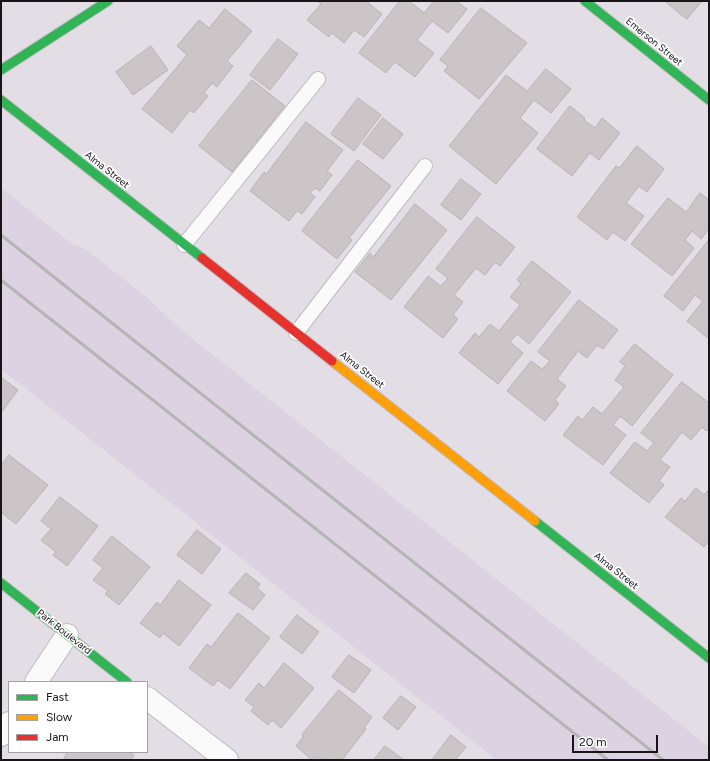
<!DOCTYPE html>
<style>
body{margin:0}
#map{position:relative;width:710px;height:761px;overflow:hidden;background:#e3dee6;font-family:Figtree,sans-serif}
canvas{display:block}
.frame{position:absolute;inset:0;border:2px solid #181519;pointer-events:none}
.legend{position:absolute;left:8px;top:681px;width:140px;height:72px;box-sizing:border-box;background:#fff;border:1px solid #a3a1a3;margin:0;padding:5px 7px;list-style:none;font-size:12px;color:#181519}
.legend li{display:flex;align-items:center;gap:8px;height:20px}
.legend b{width:20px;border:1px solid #a3a1a3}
.scale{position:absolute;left:572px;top:735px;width:86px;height:18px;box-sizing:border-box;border:2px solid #181519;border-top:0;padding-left:5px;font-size:12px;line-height:14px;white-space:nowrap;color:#181519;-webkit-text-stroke:3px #fff;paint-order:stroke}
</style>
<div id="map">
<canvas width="710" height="761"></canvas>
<div class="frame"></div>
<ul class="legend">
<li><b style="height:5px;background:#30b455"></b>Fast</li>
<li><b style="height:5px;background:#ff9f0a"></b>Slow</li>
<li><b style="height:5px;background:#e5322d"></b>Jam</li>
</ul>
<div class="scale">20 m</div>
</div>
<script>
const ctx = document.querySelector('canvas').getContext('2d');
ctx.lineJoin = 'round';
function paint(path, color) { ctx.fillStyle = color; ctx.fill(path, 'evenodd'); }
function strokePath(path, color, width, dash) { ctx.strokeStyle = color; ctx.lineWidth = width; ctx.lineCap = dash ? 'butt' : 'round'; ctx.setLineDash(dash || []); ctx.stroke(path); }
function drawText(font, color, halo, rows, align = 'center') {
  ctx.font = font + ' Figtree,sans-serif'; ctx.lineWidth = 3.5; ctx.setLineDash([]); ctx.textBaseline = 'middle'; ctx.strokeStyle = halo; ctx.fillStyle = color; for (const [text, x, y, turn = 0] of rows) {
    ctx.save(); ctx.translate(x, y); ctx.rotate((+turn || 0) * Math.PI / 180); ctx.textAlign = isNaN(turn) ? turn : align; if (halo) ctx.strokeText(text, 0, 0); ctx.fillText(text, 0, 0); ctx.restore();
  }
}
paint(new Path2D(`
 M 1,188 L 72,244 L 84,248 L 148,298 L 179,328 L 709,747 L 709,760 L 497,760 L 1,369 Z`), '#dcd2e1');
const building = new Path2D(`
 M 317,1 L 366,1 L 382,14 L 364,37 L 354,30 L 344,43 L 332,33 L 329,37 L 307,20 L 321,4 Z
 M 400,1 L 409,1 L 424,13 L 434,1 L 456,1 L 467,9 L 448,33 L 432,21 L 417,40 L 434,53 L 415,77 L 395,62 L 386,73 L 359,53 Z
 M 665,1 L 702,1 L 687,19 Z
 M 481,8 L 527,43 L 479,99 L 444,71 L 448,66 L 440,60 Z
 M 225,9 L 252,31 L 227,61 L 233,66 L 217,87 L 212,83 L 204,93 L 208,96 L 194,113 L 190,110 L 172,133 L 142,109 L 187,55 L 177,46 L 199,20 L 209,28 Z
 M 278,39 L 298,54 L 270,90 L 250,75 Z
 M 151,46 L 168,70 L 133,95 L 116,72 Z
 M 546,69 L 571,89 L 551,113 L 534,100 L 520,118 L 538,133 L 496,184 L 449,146 L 506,75 L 527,91 Z
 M 252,80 L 285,106 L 232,172 L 199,146 Z
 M 358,98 L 381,115 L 354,151 L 331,134 Z
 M 570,106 L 585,118 L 584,120 L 595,128 L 602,118 L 620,133 L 599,160 L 590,153 L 572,176 L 537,149 Z
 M 383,118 L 403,134 L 383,159 L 363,144 Z
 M 306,122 L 343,150 L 327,171 L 332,175 L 320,191 L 315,188 L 310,193 L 315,197 L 302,214 L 297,211 L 289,221 L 250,191 L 264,172 L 266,174 Z
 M 637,146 L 664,169 L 647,192 L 639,186 L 626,203 L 644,216 L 625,241 L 613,232 L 607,240 L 577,217 L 616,166 L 619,168 Z
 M 358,160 L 391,186 L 349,238 L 352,240 L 337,259 L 302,231 Z
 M 461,179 L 481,194 L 461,220 L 441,205 Z
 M 700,193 L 709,200 L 709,229 L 701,239 L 692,231 L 685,240 L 694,248 L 672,276 L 631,244 L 668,198 L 686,212 Z
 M 415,204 L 447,230 L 391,300 L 355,272 L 370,253 L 373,257 Z
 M 477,217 L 515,247 L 500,266 L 495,262 L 485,275 L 476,268 L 454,295 L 463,302 L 453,315 L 458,319 L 443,338 L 404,307 L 428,276 L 441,286 L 448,278 L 436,269 Z
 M 709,240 L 709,339 L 687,321 L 703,301 L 695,295 L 683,311 L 664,296 Z
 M 532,261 L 571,292 L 529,344 L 517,334 L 510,342 L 523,353 L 498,384 L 459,353 L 475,333 L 479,337 L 490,324 L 499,331 L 520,305 L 510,297 L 521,284 L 517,280 Z
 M 579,300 L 618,330 L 603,349 L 597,345 L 587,358 L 578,351 L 557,379 L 566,386 L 555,400 L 559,404 L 545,421 L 507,391 L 531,361 L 542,369 L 550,361 L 538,352 Z
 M 635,344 L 673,375 L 632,426 L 620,416 L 613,425 L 626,435 L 603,465 L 563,435 L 578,416 L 582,420 L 593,407 L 602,414 L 624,387 L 615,380 L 625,366 L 620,362 Z
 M 1,377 L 18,390 L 1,413 Z
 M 682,382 L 709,403 L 709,427 L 706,431 L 702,427 L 691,440 L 682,432 L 660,460 L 670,467 L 659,481 L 664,485 L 649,503 L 610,473 L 635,442 L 647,451 L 654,443 L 641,433 Z
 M 9,455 L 48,485 L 16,524 L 2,513 L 4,510 L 1,508 L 1,465 Z
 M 696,488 L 704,495 L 709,489 L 709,541 L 704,547 L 665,517 L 681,498 L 685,501 Z
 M 60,497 L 98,526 L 67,566 L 53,555 L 56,552 L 41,540 L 51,529 L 41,521 Z
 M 197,530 L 221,549 L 202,574 L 177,555 Z
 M 112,536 L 150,567 L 119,605 L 105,594 L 108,591 L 93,580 L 103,568 L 93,560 Z
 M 246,573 L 260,584 L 257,588 L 265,595 L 253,610 L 229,593 Z
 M 179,580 L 211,605 L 179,646 L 163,633 L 160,638 L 140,623 L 157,602 L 160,605 Z
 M 238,613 L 270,638 L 230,689 L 218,680 L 213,686 L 189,668 L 207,644 L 211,647 Z
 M 297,615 L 319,632 L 302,654 L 280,637 Z
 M 349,655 L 371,670 L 354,693 L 332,677 Z
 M 284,663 L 314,688 L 281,728 L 272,720 L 268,725 L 251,711 L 254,707 L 245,700 L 259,683 L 264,688 Z
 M 339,690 L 372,717 L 364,728 L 366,729 L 342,760 L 322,760 L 318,757 L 315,760 L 312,760 L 296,746 L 303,737 L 302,735 Z
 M 401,696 L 416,707 L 398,730 L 383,718 Z
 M 451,735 L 466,747 L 455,760 L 432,760 Z
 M 385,746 L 404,760 L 374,760 Z
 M 68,752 L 129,752 L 134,755 L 131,760 L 67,760 L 64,758 Z`);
paint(building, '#cbc5c8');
strokePath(building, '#b8b2b6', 1);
const lane = new Path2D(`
 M 184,245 L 318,79
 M 296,333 L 425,166`);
const street = new Path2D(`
 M 36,682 L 67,635
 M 147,698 L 227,760
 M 1,735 L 9,723`);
const fast = new Path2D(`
 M 585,1 L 709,100
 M 1,70 L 108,1
 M 1,100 L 202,258
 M 535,521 L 709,658
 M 1,583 L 127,682`);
const slow = new Path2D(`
 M 332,361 L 535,521`);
const jam = new Path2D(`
 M 202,258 L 332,361`);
strokePath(lane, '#bebac0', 16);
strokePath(street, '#bebac0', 24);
strokePath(fast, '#bebac0', 11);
strokePath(slow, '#bebac0', 11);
strokePath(jam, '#bebac0', 11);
strokePath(lane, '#fbfafb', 14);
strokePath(street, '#fbfafb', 22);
strokePath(fast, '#30b455', 9);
strokePath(slow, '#ff9f0a', 9);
strokePath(jam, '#e5322d', 9);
strokePath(new Path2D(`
 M 1,235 L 663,760
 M 1,280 L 608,760`), '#b5b4b6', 3);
drawText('10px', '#181519', '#fff', [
 ["Emerson Street",654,42,39],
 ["Alma Street",107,170,38],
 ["Alma Street",362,370,38],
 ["Alma Street",616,571,38],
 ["Park Boulevard",64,632,38]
]);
</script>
